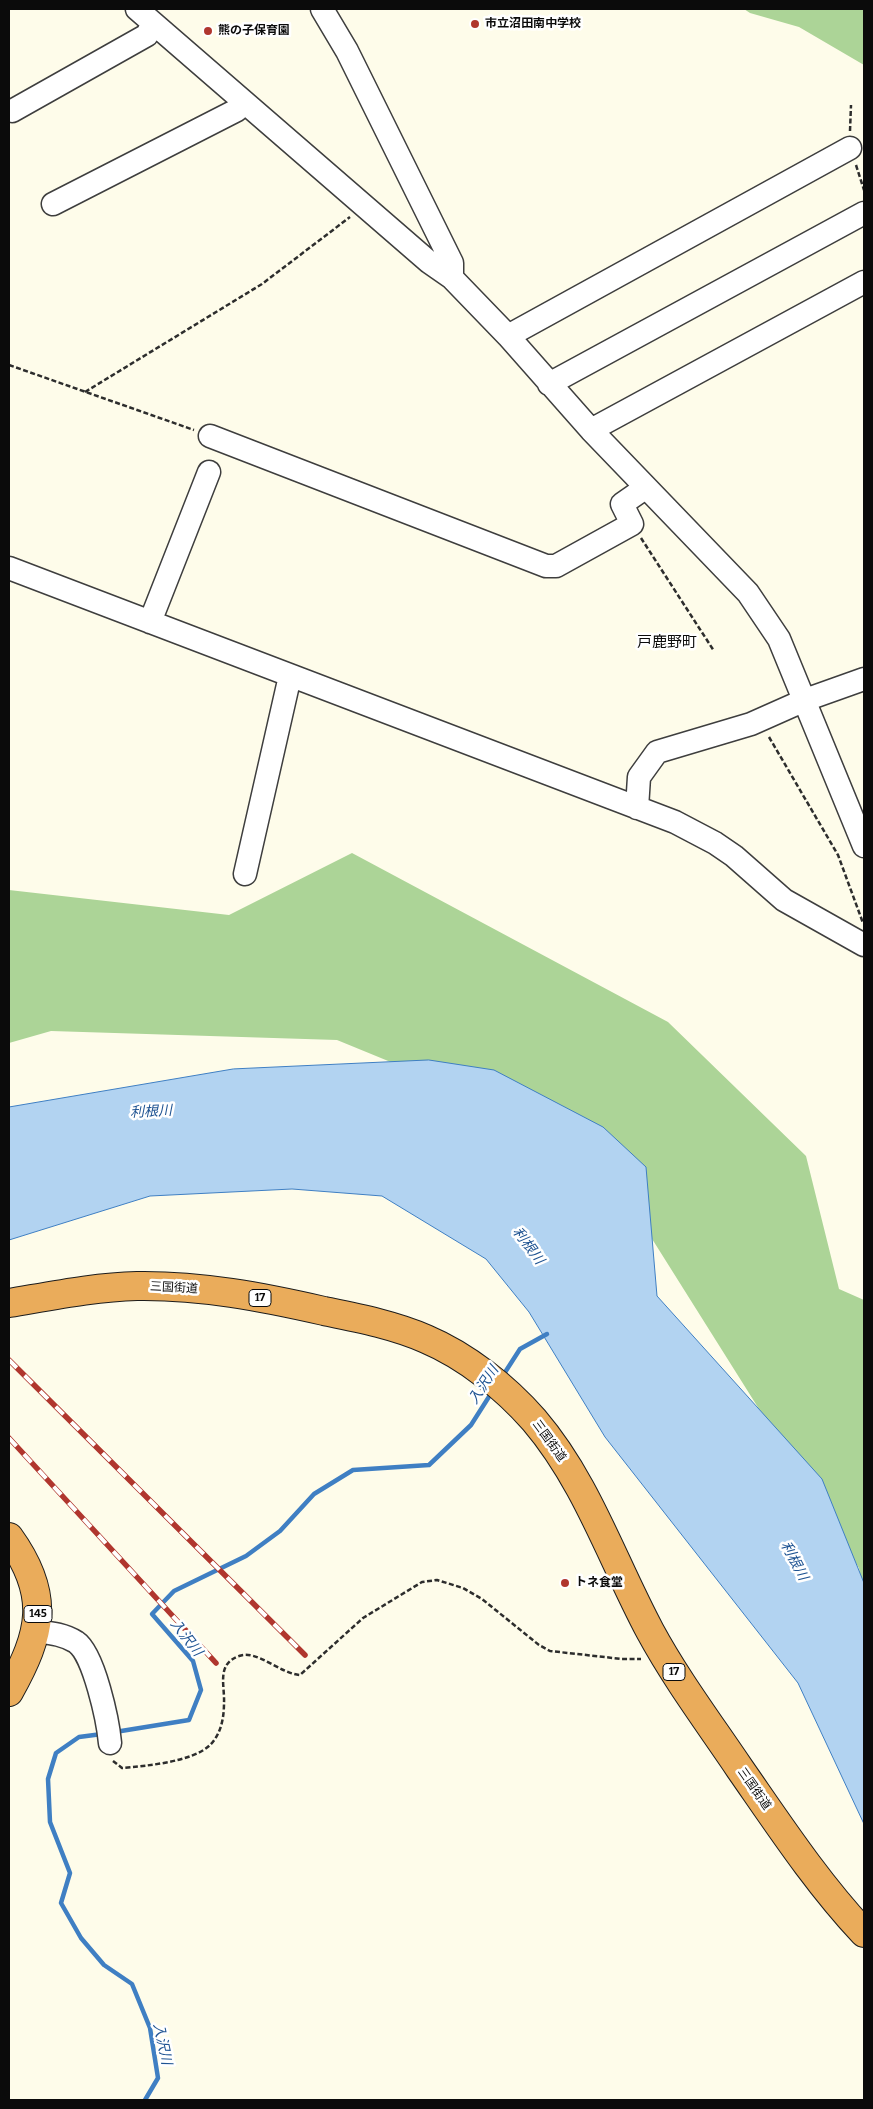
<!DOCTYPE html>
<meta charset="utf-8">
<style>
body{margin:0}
#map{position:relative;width:873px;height:2109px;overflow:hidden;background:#fefcea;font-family:Bitter,serif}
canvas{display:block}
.frame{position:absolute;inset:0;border:10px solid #0b0b0b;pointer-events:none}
</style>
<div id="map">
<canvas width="873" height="2109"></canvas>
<div class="frame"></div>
</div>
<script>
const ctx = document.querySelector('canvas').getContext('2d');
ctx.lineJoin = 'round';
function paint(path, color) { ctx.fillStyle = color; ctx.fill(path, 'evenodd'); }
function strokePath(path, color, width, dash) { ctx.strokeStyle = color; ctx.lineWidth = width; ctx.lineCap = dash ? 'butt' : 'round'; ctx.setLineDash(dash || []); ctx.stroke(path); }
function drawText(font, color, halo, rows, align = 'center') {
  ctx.font = font + ' Bitter,"Noto Sans JP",serif'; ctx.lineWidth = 5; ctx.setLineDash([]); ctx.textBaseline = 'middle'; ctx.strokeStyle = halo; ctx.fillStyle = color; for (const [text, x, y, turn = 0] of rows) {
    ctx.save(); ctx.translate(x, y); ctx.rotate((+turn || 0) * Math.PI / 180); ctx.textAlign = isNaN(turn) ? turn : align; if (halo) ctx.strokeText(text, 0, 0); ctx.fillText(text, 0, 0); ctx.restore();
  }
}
paint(new Path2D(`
 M 744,9 L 864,9 L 864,65 L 799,27 L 750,13 Z
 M 352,853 L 668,1022 L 806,1156 L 839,1289 L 864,1300 L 864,1601 L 859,1568 L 593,1145 L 337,1040 L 51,1031 L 9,1043 L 9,890 L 229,915 Z`), '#acd497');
const water = new Path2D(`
 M 429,1060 L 494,1070 L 603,1127 L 646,1167 L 657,1296 L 822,1479 L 864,1583 L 864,1824 L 798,1683 L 605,1437 L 529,1312 L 486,1259 L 382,1196 L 292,1189 L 150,1196 L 9,1240 L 9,1107 L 233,1069 Z`);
paint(water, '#b2d3f1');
strokePath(water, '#3f7fc3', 1);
strokePath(new Path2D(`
 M 502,1377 L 520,1349 L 547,1334
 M 115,1732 L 189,1720 L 201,1690 L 193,1661 L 152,1614 L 174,1591 L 246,1556 L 280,1531 L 314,1494 L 353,1470 L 429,1465 L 471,1425 L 492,1392
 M 102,1734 L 79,1737 L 56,1753 L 48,1779 L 50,1822 L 70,1873 L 61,1903 L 81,1938 L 104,1965 L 132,1984 L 150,2028 L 158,2078 L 145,2100`), '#3f7fc3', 4.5);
const minor = new Path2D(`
 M 137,9 L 429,262 L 452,278 L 508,336 L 591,430 L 748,593 L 779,639 L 864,846
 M 322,9 L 347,51 L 452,263 L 452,278
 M 12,111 L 147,35 L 153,23
 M 53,204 L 237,110 L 243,101
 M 508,336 L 850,148
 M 549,384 L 864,213
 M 591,430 L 864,282
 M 210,436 L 546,566 L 556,566 L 632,524 L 622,504 L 645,488
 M 9,568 L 675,822 L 715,843 L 734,856 L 784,900 L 864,945
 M 150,622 L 209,472
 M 637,808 L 639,777 L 657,752 L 751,724 L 805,700 L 864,679
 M 245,874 L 290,676
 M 35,1631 C 50,1633 63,1634 76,1642 C 94,1654 108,1721 110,1743`);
const highway = new Path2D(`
 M 9,1303 C 51,1296 95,1287 137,1286 C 200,1285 263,1297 324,1311 C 358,1318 394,1325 426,1339 C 466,1356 505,1387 534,1420 C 587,1482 612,1560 650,1631 C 676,1679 709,1723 740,1769 C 779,1825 817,1883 864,1933
 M 9,1537 C 51,1595 42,1633 9,1692`);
strokePath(minor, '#3e3e3e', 25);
strokePath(highway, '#1c1c1c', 30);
strokePath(new Path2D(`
 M 850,131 L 851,105
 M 856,165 L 864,190
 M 9,365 L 194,430
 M 85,392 L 262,284 L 350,217
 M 641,538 L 714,651
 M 769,737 L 838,855 L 863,923
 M 113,1761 L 122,1768 C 145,1766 193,1762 210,1745 C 221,1734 224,1718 224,1703 C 225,1686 216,1664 239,1656 C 256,1649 281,1674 300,1675 L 363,1618 L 422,1582 L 437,1580 L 463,1588 L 482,1599 L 539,1645 L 550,1651 L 622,1659 L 641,1659`), '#2d2d2d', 2.5, [5, 2.5]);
strokePath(minor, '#fff', 22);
strokePath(highway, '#eaac5b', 28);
const rail = new Path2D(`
 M 9,1360 L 305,1655
 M 9,1438 L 216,1663`);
strokePath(rail, '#b0362e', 5.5);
strokePath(rail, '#fff', 4, [11]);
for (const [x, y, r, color] of [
 [475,24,5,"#b0362e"],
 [208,31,5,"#b0362e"],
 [565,1583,5,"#b0362e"]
]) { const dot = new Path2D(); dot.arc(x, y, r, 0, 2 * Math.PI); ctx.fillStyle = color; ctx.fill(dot); strokePath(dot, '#fff', 2); }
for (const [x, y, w] of [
 [260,1298,22],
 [38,1614,28],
 [674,1672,22]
]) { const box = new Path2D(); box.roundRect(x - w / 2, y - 8.5, w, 17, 4); ctx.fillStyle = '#fff'; ctx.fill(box); strokePath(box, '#0b0b0b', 1); }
drawText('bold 11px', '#0b0b0b', null, [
 ["17",260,1298],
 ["145",38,1614],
 ["17",674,1672]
]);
drawText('bold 12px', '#0b0b0b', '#fff', [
 ["市立沼田南中学校",485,24],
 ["熊の子保育園",218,31],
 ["トネ食堂",575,1583]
], 'left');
drawText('12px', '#0b0b0b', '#fff', [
 ["三国街道",174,1288,3],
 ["三国街道",549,1441,54],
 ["三国街道",754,1789,55]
]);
drawText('italic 14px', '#1e5392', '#fff', [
 ["利根川",151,1112,-3],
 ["利根川",528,1246,53],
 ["入沢川",484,1385,-57],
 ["利根川",794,1561,62],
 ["入沢川",186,1638,52],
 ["入沢川",162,2044,78]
]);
drawText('15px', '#0b0b0b', '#fff', [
 ["戸鹿野町",667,643]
]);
</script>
